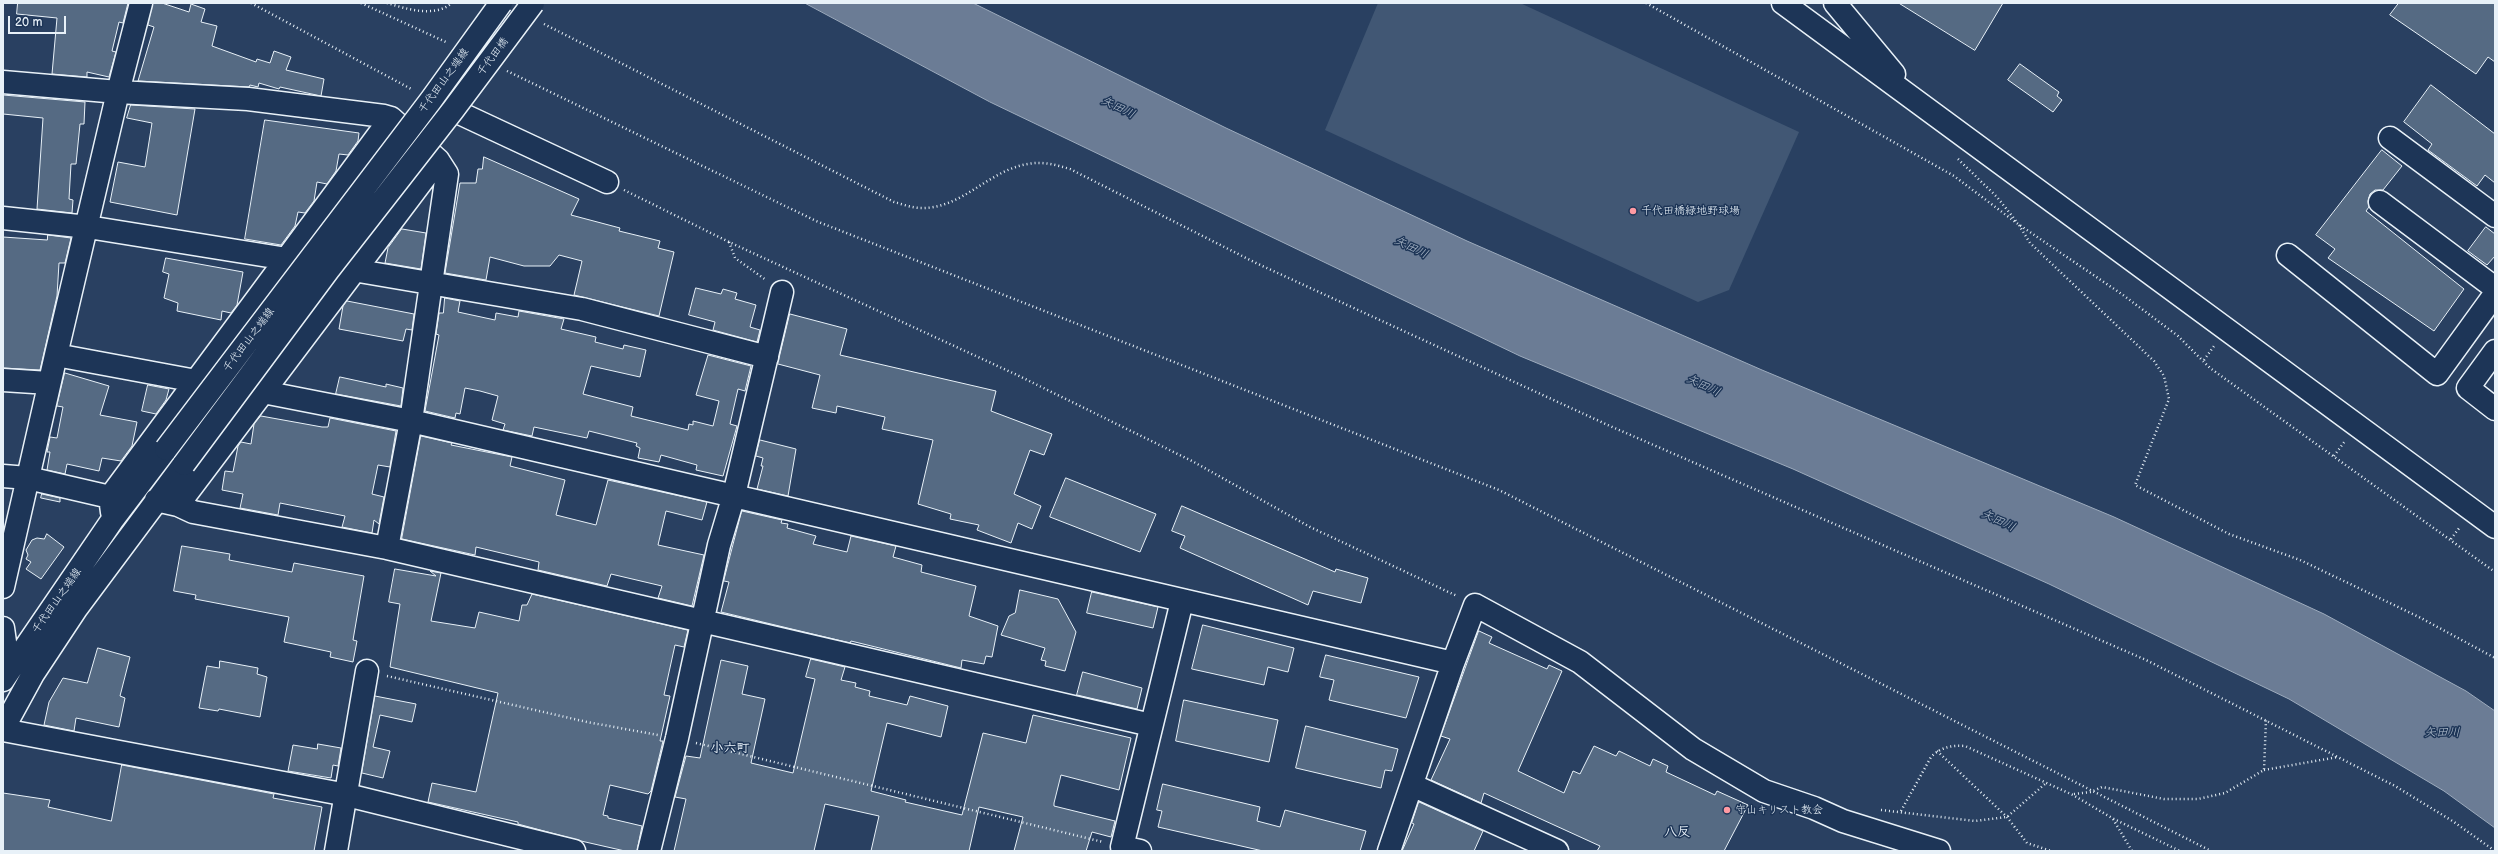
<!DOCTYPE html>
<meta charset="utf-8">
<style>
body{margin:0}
#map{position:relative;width:2498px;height:854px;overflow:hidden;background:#294061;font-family:"Balsamiq Sans",sans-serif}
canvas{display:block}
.frame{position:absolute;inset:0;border:4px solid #e8f1f8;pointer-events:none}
.scale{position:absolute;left:8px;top:16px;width:58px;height:18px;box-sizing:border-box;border:2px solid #e8f1f8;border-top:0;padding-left:5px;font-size:12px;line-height:14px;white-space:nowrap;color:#e8f1f8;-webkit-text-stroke:3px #1d3557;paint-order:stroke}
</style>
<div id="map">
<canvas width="2498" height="854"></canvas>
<div class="frame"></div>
<div class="scale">20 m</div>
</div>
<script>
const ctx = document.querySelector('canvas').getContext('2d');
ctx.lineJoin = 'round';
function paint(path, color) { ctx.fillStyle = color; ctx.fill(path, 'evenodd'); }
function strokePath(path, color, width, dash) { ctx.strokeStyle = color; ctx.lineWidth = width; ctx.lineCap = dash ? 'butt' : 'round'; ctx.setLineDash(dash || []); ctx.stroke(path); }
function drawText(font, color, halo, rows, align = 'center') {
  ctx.font = font + ' "Balsamiq Sans","Klee One",sans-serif'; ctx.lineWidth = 3; ctx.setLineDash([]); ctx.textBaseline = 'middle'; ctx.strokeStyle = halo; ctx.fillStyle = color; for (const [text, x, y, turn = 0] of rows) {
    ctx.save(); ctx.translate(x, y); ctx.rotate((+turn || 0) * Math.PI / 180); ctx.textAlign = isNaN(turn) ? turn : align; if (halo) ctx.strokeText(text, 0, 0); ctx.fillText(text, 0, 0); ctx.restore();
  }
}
paint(new Path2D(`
 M 1378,3 L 1520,3 L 1799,132 L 1729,290 L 1698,302 L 1325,130 Z`), '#415774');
const water = new Path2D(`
 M 805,3 L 973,3 L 1226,128 L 1467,241 L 1762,370 L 2114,517 L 2324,614 L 2466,691 L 2495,711 L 2495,828 L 2444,791 L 2289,699 L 2049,584 L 1793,469 L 1520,356 L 990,102 Z`);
paint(water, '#6b7c95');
strokePath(water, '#9dabbd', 1);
const building = new Path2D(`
 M 18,3 L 128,3 L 123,23 L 119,22 L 112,51 L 116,52 L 109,77 L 87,72 L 87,77 L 52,74 L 57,18 L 17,14 Z
 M 153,3 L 162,3 L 189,12 L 191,4 L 205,9 L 201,22 L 217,26 L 212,46 L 256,62 L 257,59 L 270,63 L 274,51 L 291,57 L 286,70 L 324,79 L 321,96 L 280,87 L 279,89 L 259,83 L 258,87 L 250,85 L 249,87 L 138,81 L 154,27 L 148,25 Z
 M 1899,3 L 2003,3 L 1975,50 Z
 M 2399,3 L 2495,3 L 2495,62 L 2488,57 L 2476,74 L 2390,15 Z
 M 2020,64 L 2059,92 L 2057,96 L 2062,100 L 2053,112 L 2008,80 Z
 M 2431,85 L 2495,134 L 2495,183 L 2485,175 L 2477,186 L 2428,150 L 2432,144 L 2404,122 Z
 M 3,95 L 85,102 L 84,124 L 80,124 L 76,164 L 71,164 L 69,199 L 73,200 L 72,213 L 37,209 L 43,118 L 3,114 Z
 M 131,105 L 195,109 L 177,215 L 110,202 L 118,162 L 145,167 L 152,123 L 127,118 Z
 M 265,120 L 359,133 L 358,141 L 348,155 L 339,154 L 336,171 L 327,184 L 317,182 L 314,201 L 305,213 L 298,212 L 295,226 L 281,245 L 245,239 Z
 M 2382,150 L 2402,166 L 2383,190 L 2375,190 L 2370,194 L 2368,201 L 2369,207 L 2366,211 L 2464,289 L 2434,331 L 2328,258 L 2335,249 L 2316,235 Z
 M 484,157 L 579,199 L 571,215 L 620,228 L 619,231 L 660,241 L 658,248 L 674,252 L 659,316 L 574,295 L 582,261 L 559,255 L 550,266 L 524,266 L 490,257 L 486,280 L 445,273 L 460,183 L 476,183 L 478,169 L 482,169 Z
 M 2486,227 L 2495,234 L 2495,256 L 2487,265 L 2468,251 Z
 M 402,229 L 426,233 L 421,269 L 385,263 L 388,248 Z
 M 48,235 L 71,238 L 65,263 L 59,263 L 57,296 L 40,370 L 3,368 L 3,237 L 47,240 Z
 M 166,258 L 243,272 L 237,305 L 231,313 L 222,311 L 221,320 L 177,311 L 178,303 L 164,298 L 169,274 L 163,272 Z
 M 696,288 L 721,294 L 723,289 L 737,293 L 735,299 L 756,305 L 750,327 L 760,330 L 757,342 L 713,330 L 715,322 L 689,315 Z
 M 445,298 L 460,301 L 458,312 L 495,320 L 496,313 L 518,317 L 519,311 L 564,319 L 561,329 L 596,337 L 595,342 L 623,349 L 624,345 L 646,350 L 640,377 L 591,366 L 583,394 L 633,407 L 631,416 L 688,430 L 689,424 L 693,425 L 693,421 L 713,426 L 719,401 L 696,395 L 708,355 L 751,366 L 745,391 L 738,389 L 730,424 L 737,426 L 723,476 L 696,470 L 697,465 L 661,455 L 659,462 L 638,458 L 640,448 L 636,446 L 637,443 L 589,431 L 587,438 L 534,427 L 532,436 L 503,430 L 505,424 L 492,420 L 498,396 L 480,391 L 465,388 L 460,414 L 456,413 L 455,418 L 425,411 L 439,335 L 436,334 L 439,313 L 443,313 Z
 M 347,301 L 414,314 L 412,330 L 406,329 L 403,341 L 339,329 L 343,306 Z
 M 790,314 L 847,329 L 840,355 L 996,391 L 991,411 L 1052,434 L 1044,455 L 1030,450 L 1014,494 L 1041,506 L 1032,529 L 1018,523 L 1011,543 L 977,530 L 979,525 L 950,519 L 951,514 L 918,504 L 933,440 L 882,429 L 885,417 L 837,406 L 836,413 L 812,408 L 820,375 L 778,364 Z
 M 65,373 L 109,386 L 100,415 L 137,422 L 132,446 L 121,461 L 102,458 L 99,471 L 67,464 L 65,474 L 47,470 L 50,452 L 47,452 L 50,437 L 57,438 L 63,407 L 57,406 Z
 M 340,377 L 386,387 L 386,384 L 403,388 L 401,406 L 336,394 Z
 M 148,385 L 169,389 L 166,400 L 156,414 L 142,411 Z
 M 261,416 L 322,427 L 328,427 L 330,418 L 396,431 L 390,467 L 378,465 L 372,494 L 384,497 L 379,524 L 374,520 L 372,533 L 342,527 L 345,516 L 280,503 L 278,515 L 240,508 L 243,494 L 222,490 L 225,471 L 233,472 L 238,446 L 241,442 L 251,444 L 254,424 Z
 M 421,436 L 452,443 L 451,445 L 512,457 L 510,466 L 565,480 L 556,515 L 596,525 L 608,480 L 707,502 L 702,520 L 666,511 L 658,545 L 704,555 L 692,606 L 658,598 L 662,586 L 611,574 L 607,586 L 538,570 L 539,562 L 476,547 L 475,555 L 402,539 Z
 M 760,440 L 796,449 L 788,496 L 757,489 L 763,466 L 761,466 L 763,458 L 756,456 Z
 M 1066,478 L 1156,514 L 1140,552 L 1050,517 Z
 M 42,494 L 60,498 L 60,502 L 41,498 Z
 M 1182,506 L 1335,572 L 1336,569 L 1368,578 L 1361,603 L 1313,591 L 1308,605 L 1180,548 L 1185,536 L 1172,531 Z
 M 742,511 L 782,520 L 781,523 L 788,524 L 787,528 L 816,536 L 813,544 L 847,552 L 851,536 L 896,546 L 893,557 L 922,565 L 921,572 L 976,586 L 969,616 L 998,626 L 992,657 L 986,656 L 984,664 L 962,660 L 961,668 L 851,641 L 850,643 L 721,612 L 729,582 L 724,581 Z
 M 47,534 L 64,547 L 41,579 L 26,569 L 31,562 L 26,559 L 28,555 L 26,550 L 32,540 L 37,538 L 44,539 Z
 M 182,546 L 230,554 L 229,560 L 292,572 L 294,563 L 364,576 L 353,640 L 357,641 L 353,662 L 330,657 L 331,652 L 284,642 L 289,617 L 195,599 L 196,595 L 174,591 Z
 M 395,569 L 436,576 L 430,571 L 441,573 L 431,621 L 475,628 L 479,612 L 519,621 L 522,605 L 527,605 L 532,594 L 688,630 L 684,647 L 675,645 L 664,695 L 670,696 L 660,741 L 663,741 L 651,791 L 648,794 L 610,785 L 603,815 L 608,816 L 608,818 L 642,826 L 637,851 L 625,851 L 581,841 L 518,824 L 518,822 L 428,802 L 432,783 L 476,792 L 498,693 L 390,667 L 400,604 L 389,602 Z
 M 1020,590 L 1058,599 L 1076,632 L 1065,671 L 1045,666 L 1046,661 L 1041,660 L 1045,648 L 1001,635 L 1009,616 L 1015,613 Z
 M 1092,592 L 1158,607 L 1153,628 L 1087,613 Z
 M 1203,625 L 1294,648 L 1288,672 L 1268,667 L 1264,685 L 1192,669 Z
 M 1479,631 L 1492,637 L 1489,643 L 1547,669 L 1549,665 L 1562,671 L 1518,771 L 1564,793 L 1573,771 L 1580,774 L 1594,746 L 1616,756 L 1619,751 L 1650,766 L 1653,759 L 1668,766 L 1666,772 L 1715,795 L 1717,791 L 1748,805 L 1724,851 L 1597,851 L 1600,846 L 1484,793 L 1481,803 L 1431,780 L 1450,739 L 1441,736 Z
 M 98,648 L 130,657 L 120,696 L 125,698 L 119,727 L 76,718 L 74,731 L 44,725 L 49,702 L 63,678 L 87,683 Z
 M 1326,655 L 1419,677 L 1406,718 L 1329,700 L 1334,680 L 1320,677 Z
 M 811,659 L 845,667 L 841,680 L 856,683 L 855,687 L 870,691 L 869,696 L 907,705 L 910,696 L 948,706 L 941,737 L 887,723 L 871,791 L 906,800 L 905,802 L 962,815 L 983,733 L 1026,743 L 1033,715 L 1131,738 L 1119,790 L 1061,775 L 1054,803 L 1054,806 L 1115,821 L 1111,837 L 1092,832 L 1086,851 L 1014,851 L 1023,817 L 979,807 L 969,851 L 871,851 L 879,816 L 825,804 L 814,851 L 674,851 L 686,799 L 675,797 L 686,756 L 700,758 L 721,660 L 748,666 L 742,694 L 765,699 L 751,763 L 793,773 L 815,679 L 806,677 Z
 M 220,661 L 258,668 L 257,674 L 267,677 L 260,717 L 219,709 L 218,711 L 199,708 L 207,666 L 219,668 Z
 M 1083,672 L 1142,688 L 1137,709 L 1077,695 Z
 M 375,696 L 416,704 L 412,722 L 380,715 L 373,747 L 390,751 L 383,778 L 362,773 Z
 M 1184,700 L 1278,720 L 1269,762 L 1176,741 Z
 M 1306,726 L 1398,749 L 1392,771 L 1385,770 L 1381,788 L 1296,768 Z
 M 318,744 L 341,748 L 338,766 L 333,765 L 331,778 L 288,771 L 293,745 L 317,749 Z
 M 122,765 L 274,794 L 273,798 L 322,807 L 314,851 L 3,851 L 3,793 L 50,800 L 48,807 L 111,821 Z
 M 1163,784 L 1260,807 L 1257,821 L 1280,827 L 1285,810 L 1366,831 L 1360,851 L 1263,851 L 1158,827 L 1162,811 L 1157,810 Z
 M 1419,802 L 1483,831 L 1474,851 L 1402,851 L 1414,824 L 1412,823 Z`);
paint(building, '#556a83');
strokePath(building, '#e8f1f8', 1);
const minor = new Path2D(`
 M 1783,3 L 2495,527
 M 1835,3 L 1894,74
 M 3,82 L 118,92 L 248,99 L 384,116 L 391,118 L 438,160 L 447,174 L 411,421 L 387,548
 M 453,110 L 607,182
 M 2390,138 L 2495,216
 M 2380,202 L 2495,288
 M 3,218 L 88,227 L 287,259
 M 2288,255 L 2437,374 L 2495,294
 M 353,270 L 582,309 L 767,357
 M 2495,351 L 2468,388 L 2495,409
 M 56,355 L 196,381
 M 3,380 L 49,383
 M 263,392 L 411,421 L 1453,663
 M 3,476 L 28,478 L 110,497 L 112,512
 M 110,497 L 391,118
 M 156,500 L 178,505 L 438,160
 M 178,505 L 193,512 L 387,548 L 1151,725
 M 3,587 L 56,355 L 118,92 L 141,3
 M 3,628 L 9,670
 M 3,680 L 113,519 L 166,449
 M 3,729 L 33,674 L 76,609 L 184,464
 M 3,730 L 347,795 L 574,851
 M 1412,785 L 1557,851
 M 336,851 L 367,671
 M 649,851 L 677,738 L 719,545 L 734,495 L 782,292
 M 1140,851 L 1122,847 L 1182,601
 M 1389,851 L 1453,663 L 1475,605 L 1580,662 L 1693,749 L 1764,791 L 1814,808 L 1843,821 L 1939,851`);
strokePath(minor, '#e8f1f8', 25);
strokePath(new Path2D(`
 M 251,3 L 413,90
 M 361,3 L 448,43
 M 387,3 C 407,9 434,18 452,3
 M 1646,3 L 1954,176 L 2018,224 L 2123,295 L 2178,336 L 2210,368 L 2495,572
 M 544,24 L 894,202 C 902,204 912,208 921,208 C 962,209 989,170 1028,164 C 1043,161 1056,165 1070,169 L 1256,263 L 1610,426 L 2146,660 L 2395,786 L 2454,822 L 2495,851
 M 507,71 L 816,221 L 1499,490 L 2211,851
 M 1958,159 L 1997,197 L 2016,221
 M 624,190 L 729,242 L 1017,375 L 1192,461 L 1310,527 L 1457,596
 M 2019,225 L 2030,243 L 2154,361 L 2164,376 L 2169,399 L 2135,485 L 2229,534 L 2300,560 L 2419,617 L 2495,658
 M 729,242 L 735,258 L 766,280
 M 2204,360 L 2214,346
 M 2334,456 L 2345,441
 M 2451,539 L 2460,527
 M 387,676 L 587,722 L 658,735
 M 696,743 L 1103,842
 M 1937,751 L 2007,817 L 2027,843 L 2051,851
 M 2264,770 L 2338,757
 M 2074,794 L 2091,792 L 2102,787 L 2164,799 L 2198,799 L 2225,793 L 2264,770 L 2266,720
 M 1881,810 L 1975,821 L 2007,817 L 2045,784
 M 1901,811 L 1931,757 C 1941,747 1952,745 1965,746 L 2073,795 L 2112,818 L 2180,851
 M 2113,819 L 2132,851`), '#e8f1f8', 2.5, [1, 3]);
strokePath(minor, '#1d3557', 22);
const minorBridge = new Path2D(`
 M 166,449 L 431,100 L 501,3
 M 184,464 L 329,269 L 453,110 L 533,3`);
strokePath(minorBridge, '#e8f1f8', 25, []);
strokePath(minorBridge, '#1d3557', 22);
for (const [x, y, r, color] of [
 [1633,211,4,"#ff9aa2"],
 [1727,810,4,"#ff9aa2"]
]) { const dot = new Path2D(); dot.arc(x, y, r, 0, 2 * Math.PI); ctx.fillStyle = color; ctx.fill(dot); strokePath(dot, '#1d3557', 1.5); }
drawText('11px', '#e8f1f8', '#1d3557', [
 ["千代田橋",493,57,-53],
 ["千代田山之端線",444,81,-54],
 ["千代田山之端線",249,340,-53],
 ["千代田山之端線",57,601,-55]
]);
drawText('11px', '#e8f1f8', '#1d3557', [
 ["千代田橋緑地野球場",1641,211],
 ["守山キリスト教会",1735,810]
], 'left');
drawText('italic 12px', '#b6c2d0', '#1d3557', [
 ["矢田川",1118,108,26],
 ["矢田川",1411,248,26],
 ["矢田川",1703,386,25],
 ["矢田川",1998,521,25],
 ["矢田川",2442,733]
]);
drawText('bold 13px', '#e8f1f8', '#1d3557', [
 ["小六町",730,749],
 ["八反",1677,833]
]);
</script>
